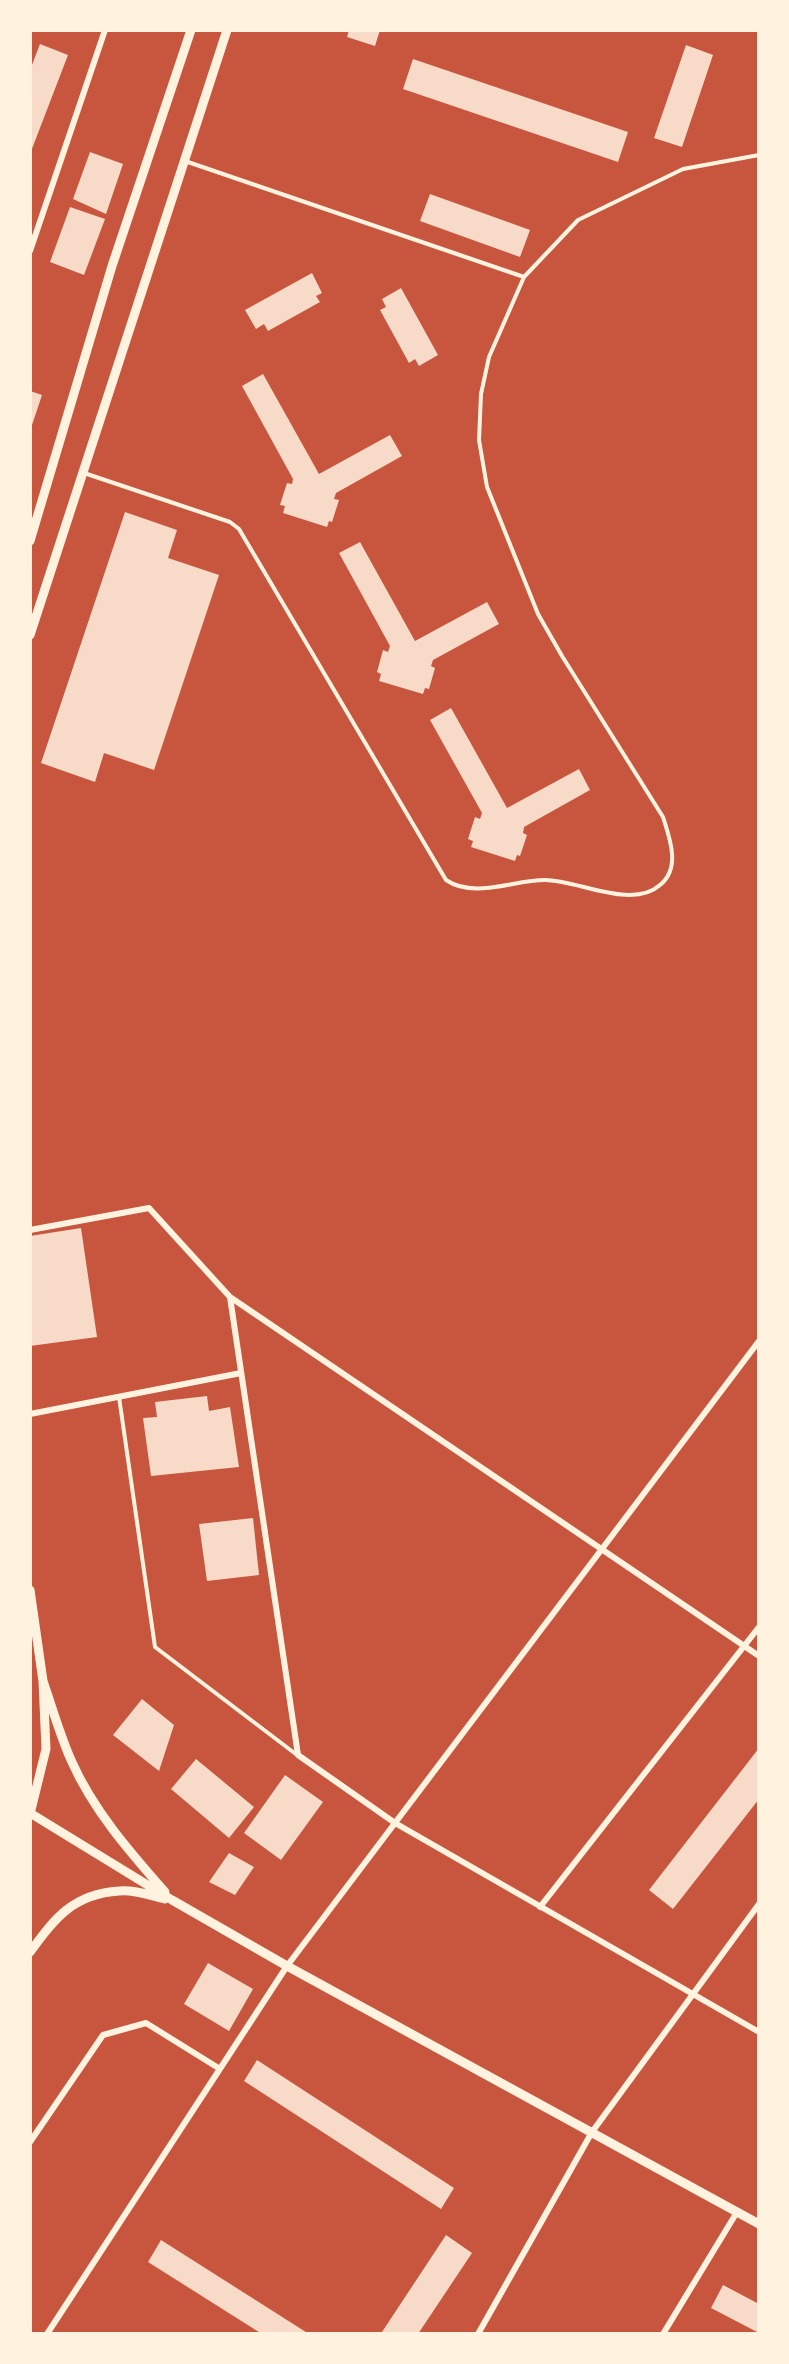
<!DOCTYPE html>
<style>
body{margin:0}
#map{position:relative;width:789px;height:2364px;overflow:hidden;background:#c8553d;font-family:"Sofia Sans Condensed",sans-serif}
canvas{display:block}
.frame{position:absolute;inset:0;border:32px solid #fff3e0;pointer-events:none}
</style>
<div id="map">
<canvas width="789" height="2364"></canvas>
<div class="frame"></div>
</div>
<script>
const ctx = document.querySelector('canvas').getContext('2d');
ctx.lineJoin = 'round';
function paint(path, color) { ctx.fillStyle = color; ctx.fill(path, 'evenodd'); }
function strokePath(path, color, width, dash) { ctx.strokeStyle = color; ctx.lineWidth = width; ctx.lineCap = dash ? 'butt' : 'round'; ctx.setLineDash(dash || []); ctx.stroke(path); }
paint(new Path2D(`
 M 349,30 L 380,30 L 375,46 L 347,37 Z
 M 40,44 L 68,55 L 30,154 L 30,70 Z
 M 686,45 L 713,55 L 682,147 L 654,138 Z
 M 413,59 L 628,132 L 618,162 L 403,89 Z
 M 90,152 L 123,164 L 106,214 L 73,199 Z
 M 430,194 L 530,230 L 520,257 L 420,221 Z
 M 70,207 L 105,219 L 84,275 L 50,262 Z
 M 312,273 L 322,293 L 316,296 L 320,302 L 268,331 L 264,324 L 256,329 L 245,310 Z
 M 401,288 L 438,355 L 419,366 L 415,359 L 409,363 L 380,310 L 386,307 L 382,299 Z
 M 263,374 L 319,474 L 390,435 L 402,456 L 336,493 L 334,499 L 339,500 L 332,522 L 329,521 L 327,527 L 283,513 L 285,506 L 280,505 L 287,483 L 292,484 L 293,479 L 242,386 Z
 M 30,391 L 42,395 L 30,431 Z
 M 125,512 L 177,530 L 168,558 L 219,575 L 154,770 L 104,753 L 95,782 L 41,763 Z
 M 360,542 L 415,641 L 487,602 L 499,624 L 433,660 L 431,666 L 435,668 L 429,689 L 425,688 L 423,694 L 379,681 L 381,674 L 377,672 L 383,650 L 388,652 L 390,646 L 339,553 Z
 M 451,708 L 507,808 L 579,769 L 590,790 L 524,827 L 523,833 L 527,835 L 520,856 L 517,855 L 515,861 L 471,847 L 473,841 L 468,839 L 475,817 L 480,819 L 482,813 L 430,720 Z
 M 81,1228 L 97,1337 L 30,1346 L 30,1236 Z
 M 207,1396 L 209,1411 L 230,1407 L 239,1467 L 151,1476 L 143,1418 L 157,1417 L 155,1402 Z
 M 253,1518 L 259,1575 L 207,1581 L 199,1524 Z
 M 142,1699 L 174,1725 L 159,1771 L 113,1735 Z
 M 759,1748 L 759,1799 L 673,1909 L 649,1890 Z
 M 196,1759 L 254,1807 L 229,1838 L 171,1789 Z
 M 285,1775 L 323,1802 L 281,1860 L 244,1833 Z
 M 229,1853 L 254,1867 L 235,1895 L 209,1882 Z
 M 208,1963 L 253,1989 L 229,2031 L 184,2004 Z
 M 257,2060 L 454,2188 L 441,2209 L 244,2081 Z
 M 446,2235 L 472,2253 L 418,2334 L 386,2334 L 382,2332 Z
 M 161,2240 L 309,2334 L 262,2334 L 148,2262 Z
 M 723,2285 L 759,2304 L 759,2333 L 711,2308 Z`), '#f7dbc8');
strokePath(new Path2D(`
 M 524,277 L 578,220 L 683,169 L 759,155
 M 84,473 L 230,522 L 239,529 L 446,880 C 474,899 513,880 545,880 C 578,880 632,910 660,885 C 681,868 670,839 663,817 L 562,656 L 538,614 L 487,487 L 479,440 L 481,394 L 489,357 L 524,277 L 185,161
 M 119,1397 L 155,1647 L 297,1755`), '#fff3e0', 4);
strokePath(new Path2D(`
 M 30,251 L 105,30
 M 30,1230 L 149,1208 L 230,1297 L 759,1656
 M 230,1297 L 298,1755 L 395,1823 L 759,2032
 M 30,1414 L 241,1373
 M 540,1907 L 759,1627
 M 30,2142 L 103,2035 L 146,2023 L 220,2069
 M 47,2334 L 287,1966 L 759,1341
 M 478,2334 L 592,2132 L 759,1904
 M 663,2334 L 737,2212`), '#fff3e0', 6);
strokePath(new Path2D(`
 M 30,541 L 112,266 L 191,30
 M 30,635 L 227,30
 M 30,1590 L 43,1681 L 46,1749 L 30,1814
 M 43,1681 C 52,1707 60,1735 71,1760 C 93,1810 129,1851 165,1892
 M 30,1813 L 172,1900 L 287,1966 L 759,2224
 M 30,1952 C 55,1918 73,1894 119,1891 C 133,1889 151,1896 165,1899`), '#fff3e0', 9);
</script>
